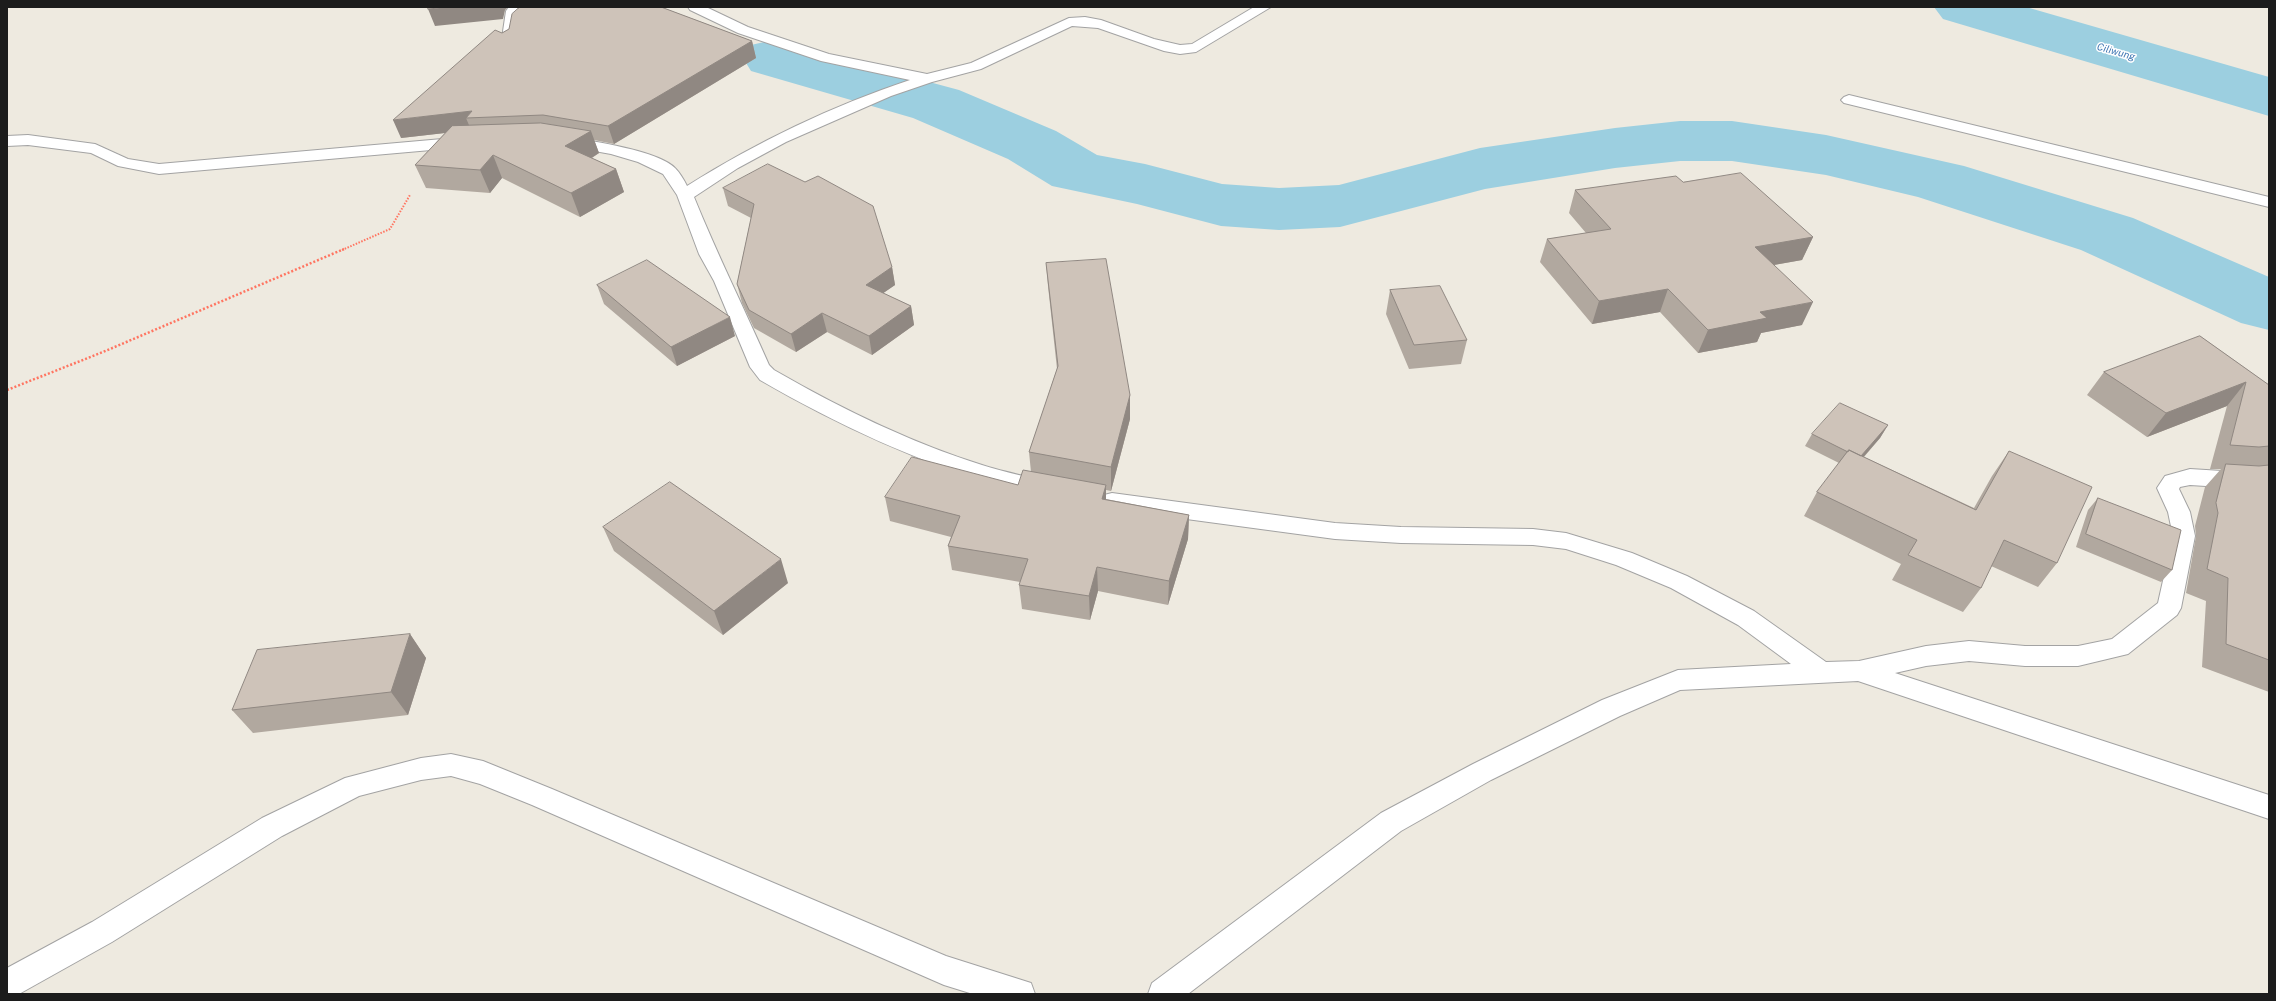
<!DOCTYPE html>
<style>
body{margin:0}
#map{position:relative;width:2276px;height:1001px;overflow:hidden;background:#eeeae0;font-family:"Public Sans",sans-serif}
canvas{display:block}
.frame{position:absolute;inset:0;border:8px solid #1c1c1c;pointer-events:none}
</style>
<div id="map">
<canvas width="2276" height="1001"></canvas>
<div class="frame"></div>
</div>
<script>
const ctx = document.querySelector('canvas').getContext('2d');
ctx.lineJoin = 'round';
function paint(path, color) { ctx.fillStyle = color; ctx.fill(path, 'evenodd'); }
function strokePath(path, color, width, dash) { ctx.strokeStyle = color; ctx.lineWidth = width; ctx.lineCap = dash ? 'butt' : 'round'; ctx.setLineDash(dash || []); ctx.stroke(path); }
function drawText(font, color, halo, rows, align = 'center') {
  ctx.font = font + ' "Public Sans",sans-serif'; ctx.lineWidth = 3; ctx.setLineDash([]); ctx.textBaseline = 'middle'; ctx.strokeStyle = halo; ctx.fillStyle = color; for (const [text, x, y, turn = 0] of rows) {
    ctx.save(); ctx.translate(x, y); ctx.rotate((+turn || 0) * Math.PI / 180); ctx.textAlign = isNaN(turn) ? turn : align; if (halo) ctx.strokeText(text, 0, 0); ctx.fillText(text, 0, 0); ctx.restore();
  }
}
paint(new Path2D(`
 M 1934,7 L 2026,7 L 2269,77 L 2269,116 L 1943,19 Z
 M 773,40 L 959,90 L 1056,131 L 1097,155 L 1145,164 L 1222,184 L 1279,188 L 1339,185 L 1480,148 L 1615,128 L 1680,121 L 1732,121 L 1826,135 L 1964,166 L 2133,218 L 2269,277 L 2269,330 L 2241,323 L 2081,250 L 1918,197 L 1826,175 L 1732,161 L 1680,161 L 1615,168 L 1485,189 L 1340,227 L 1279,230 L 1221,226 L 1137,204 L 1052,186 L 1008,159 L 913,118 L 751,71 L 743,58 L 751,45 Z`), '#9ccfe0');
const minor = new Path2D(`
 M 509,7 L 524,7 L 520,12 L 515,45 L 508,49 L 501,45 L 506,11 Z
 M 688,7 L 706,7 L 748,27 L 829,54 L 927,74 L 971,63 L 1069,18 L 1085,17 L 1101,20 L 1154,39 L 1180,45 L 1192,44 L 1254,7 L 1271,7 L 1196,52 L 1180,54 L 1164,51 L 1098,28 L 1072,26 L 981,69 L 932,82 L 891,96 L 786,142 L 738,168 L 694,197 C 717,254 744,308 769,365 L 774,370 C 840,408 909,442 982,465 C 1006,473 1031,477 1056,484 L 1059,490 L 1056,496 C 1039,500 1016,490 1000,486 C 915,461 836,424 760,380 L 750,367 L 714,281 L 699,254 L 677,195 L 663,174 L 638,162 L 611,154 L 561,145 L 559,142 L 561,139 L 567,137 C 592,141 659,151 675,168 C 680,173 684,180 687,186 C 757,142 832,106 910,80 L 821,61 L 738,33 L 690,10 Z
 M 1849,95 L 2269,197 L 2269,207 L 1844,103 L 1841,100 L 1844,97 Z
 M 28,135 L 95,144 L 128,159 L 159,164 L 465,137 L 471,139 L 473,142 L 471,145 L 465,147 L 159,174 L 118,166 L 91,153 L 28,145 L 7,146 L 7,136 Z
 M 2190,469 L 2238,472 L 2269,469 L 2269,485 L 2238,488 L 2190,485 L 2180,487 L 2179,489 L 2190,512 L 2195,536 L 2181,608 L 2177,615 L 2128,654 L 2078,666 L 2025,666 L 1969,661 L 1926,666 L 1895,673 L 2269,795 L 2269,819 L 1858,681 L 1680,690 L 1620,716 L 1491,780 L 1401,831 L 1188,994 L 1148,994 L 1152,983 L 1381,813 L 1473,764 L 1602,700 L 1678,670 L 1791,664 L 1738,625 L 1671,588 L 1616,565 L 1566,549 L 1533,545 L 1401,543 L 1335,539 L 1112,509 L 1104,507 L 1101,501 L 1104,495 L 1112,493 L 1335,523 L 1401,527 L 1533,529 L 1566,533 L 1632,553 L 1687,576 L 1754,611 L 1826,662 L 1859,661 L 1926,646 L 1969,641 L 2025,646 L 2078,646 L 2112,639 L 2158,603 L 2173,536 L 2168,512 L 2157,488 L 2165,476 Z
 M 451,754 L 483,761 L 552,789 L 946,956 L 1031,983 L 1035,994 L 973,994 L 944,985 L 532,805 L 480,784 L 451,776 L 421,780 L 359,796 L 282,836 L 112,942 L 19,994 L 7,994 L 7,968 L 92,922 L 262,818 L 345,778 L 421,758 Z`);
strokePath(minor, '#a3a3a3', 2);
strokePath(new Path2D(`
 M 342,250 L 390,229 L 410,195`), '#ff7561', 2, [1.5, 1.5]);
strokePath(new Path2D(`
 M 7,390 L 103,352 L 344,249`), '#ff7561', 2.5, [2, 2]);
paint(minor, '#fff');
paint(new Path2D(`
 M 517,7 L 661,7 L 752,41 L 756,58 L 614,144 L 594,140 L 599,153 L 592,158 L 616,169 L 624,192 L 580,217 L 502,178 L 490,193 L 426,188 L 415,165 L 445,133 L 401,138 L 502,33 L 509,29 L 518,9 Z
 M 1683,182 L 1813,237 L 1802,260 L 1774,265 L 1802,325 L 1761,333 L 1757,342 L 1698,353 L 1660,312 L 1592,324 L 1540,262 L 1547,239 L 1586,233 L 1569,213 L 1575,190 Z
 M 723,188 L 892,267 L 895,285 L 883,293 L 911,306 L 914,325 L 872,355 L 827,332 L 796,352 L 754,328 L 742,303 L 737,284 L 751,218 L 728,206 Z
 M 1046,263 L 1130,395 L 1130,419 L 1111,491 L 1106,490 L 1106,499 L 1189,515 L 1188,539 L 1168,605 L 1098,591 L 1090,620 L 1022,609 L 1019,585 L 1020,582 L 952,570 L 948,546 L 951,537 L 890,521 L 885,497 L 1018,485 L 1031,472 L 1029,452 L 1057,369 L 1048,286 Z
 M 597,285 L 735,336 L 677,366 L 604,304 Z
 M 1390,290 L 1467,340 L 1461,364 L 1409,369 L 1386,314 Z
 M 2200,336 L 2269,385 L 2269,692 L 2202,667 L 2206,601 L 2186,593 L 2196,536 L 2195,526 L 2205,487 L 2221,469 L 2210,469 L 2227,406 L 2147,437 L 2087,395 L 2104,372 Z
 M 1888,425 L 1880,438 L 1864,457 L 1974,508 L 1992,476 L 2009,451 L 2057,563 L 2038,587 L 1991,566 L 1981,588 L 1963,612 L 1892,580 L 1901,564 L 1804,516 L 1817,492 L 1839,463 L 1805,446 L 1812,434 Z
 M 2098,498 L 2172,570 L 2161,582 L 2076,547 L 2088,510 Z
 M 603,527 L 788,583 L 723,635 L 614,551 Z
 M 410,634 L 426,658 L 408,715 L 253,733 L 232,710 Z`), '#b1a89f');
paint(new Path2D(`
 M 450,7 L 508,7 L 505,10 L 503,19 L 435,26 L 428,9 Z
 M 752,41 L 756,58 L 614,144 L 608,126 Z
 M 472,111 L 466,118 L 471,130 L 401,138 L 393,120 Z
 M 591,131 L 599,153 L 574,169 L 565,146 Z
 M 493,155 L 502,178 L 490,193 L 480,170 Z
 M 616,169 L 624,192 L 580,217 L 571,193 Z
 M 1813,237 L 1802,260 L 1745,270 L 1755,247 Z
 M 892,267 L 895,285 L 869,303 L 866,285 Z
 M 1668,289 L 1660,312 L 1592,324 L 1599,301 Z
 M 1813,302 L 1802,325 L 1761,333 L 1757,342 L 1698,353 L 1708,330 L 1760,312 Z
 M 911,306 L 914,325 L 872,355 L 869,336 Z
 M 822,313 L 827,332 L 796,352 L 791,334 Z
 M 730,317 L 735,336 L 677,366 L 671,347 Z
 M 2246,382 L 2227,406 L 2147,437 L 2166,413 Z
 M 1130,395 L 1130,419 L 1111,491 L 1111,467 Z
 M 1888,425 L 1880,438 L 1852,470 L 1860,457 Z
 M 1106,485 L 1106,509 L 1102,499 Z
 M 1189,515 L 1188,539 L 1168,605 L 1169,581 Z
 M 781,559 L 788,583 L 723,635 L 714,611 Z
 M 1097,567 L 1098,591 L 1090,620 L 1089,596 Z
 M 410,634 L 426,658 L 408,715 L 391,692 Z`), '#908882');
const building = new Path2D(`
 M 429,7 L 450,7 L 428,9 Z
 M 520,7 L 661,7 L 752,41 L 608,126 L 543,115 L 466,118 L 472,111 L 393,120 L 495,30 L 502,33 L 509,29 L 512,14 Z
 M 541,123 L 591,131 L 565,146 L 616,169 L 571,193 L 493,155 L 480,170 L 415,165 L 452,126 Z
 M 768,164 L 805,182 L 818,176 L 873,206 L 892,267 L 866,285 L 911,306 L 869,336 L 822,313 L 791,334 L 749,310 L 737,284 L 754,204 L 723,188 Z
 M 1741,173 L 1813,237 L 1755,247 L 1813,302 L 1760,312 L 1767,318 L 1708,330 L 1668,289 L 1599,301 L 1547,239 L 1611,229 L 1575,190 L 1676,176 L 1683,182 Z
 M 1106,259 L 1130,395 L 1111,467 L 1029,452 L 1058,366 L 1046,263 Z
 M 647,260 L 730,317 L 671,347 L 597,285 Z
 M 1440,286 L 1467,340 L 1414,345 L 1390,290 Z
 M 2200,336 L 2269,385 L 2269,446 L 2259,447 L 2230,445 L 2246,382 L 2166,413 L 2104,372 Z
 M 1840,403 L 1888,425 L 1861,456 L 1849,450 L 1848,452 L 1812,434 Z
 M 1849,450 L 1976,510 L 2009,451 L 2092,487 L 2057,563 L 2004,540 L 1981,588 L 1908,555 L 1917,540 L 1817,492 Z
 M 912,457 L 1018,485 L 1023,470 L 1106,485 L 1102,499 L 1189,515 L 1169,581 L 1097,567 L 1089,596 L 1019,585 L 1028,559 L 948,546 L 960,516 L 885,497 Z
 M 2226,464 L 2259,466 L 2269,465 L 2269,660 L 2226,644 L 2228,578 L 2207,569 L 2218,513 L 2216,503 Z
 M 670,482 L 781,559 L 714,611 L 603,527 Z
 M 2098,498 L 2181,530 L 2172,570 L 2086,534 Z
 M 410,634 L 391,692 L 232,710 L 257,650 Z`);
paint(building, '#cec3b9');
strokePath(building, '#908882', 1);
drawText('italic 10px', '#4177b3', '#fff', [
 ["Ciliwung",2116,52,16]
]);
</script>
